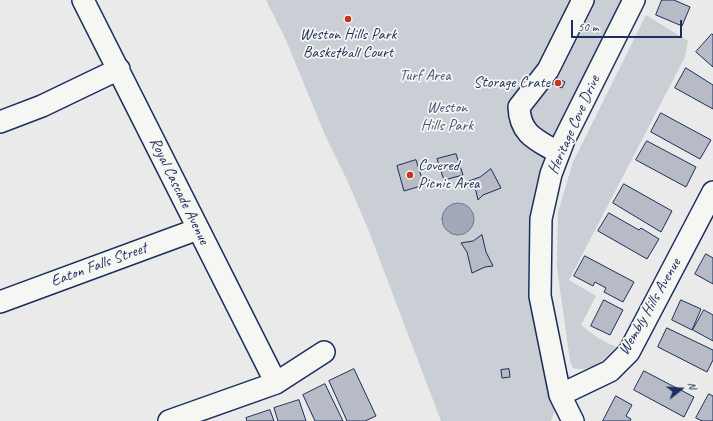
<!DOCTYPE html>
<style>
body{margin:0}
#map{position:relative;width:713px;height:421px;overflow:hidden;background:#e9eae9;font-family:Caveat,sans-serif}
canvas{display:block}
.north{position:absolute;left:661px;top:369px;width:40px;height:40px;-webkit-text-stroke:3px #f6f6f2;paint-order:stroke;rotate:73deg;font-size:11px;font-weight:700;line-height:16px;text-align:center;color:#1b2f5e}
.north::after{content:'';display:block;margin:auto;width:14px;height:18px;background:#1b2f5e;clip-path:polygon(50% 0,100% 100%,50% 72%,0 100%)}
.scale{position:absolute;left:571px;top:20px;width:111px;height:18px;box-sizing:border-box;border:2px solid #1b2f5e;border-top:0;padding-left:5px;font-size:12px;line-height:14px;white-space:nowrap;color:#1b2f5e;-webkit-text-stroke:3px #f6f6f2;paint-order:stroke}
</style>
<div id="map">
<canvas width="713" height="421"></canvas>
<div class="north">N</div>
<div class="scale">50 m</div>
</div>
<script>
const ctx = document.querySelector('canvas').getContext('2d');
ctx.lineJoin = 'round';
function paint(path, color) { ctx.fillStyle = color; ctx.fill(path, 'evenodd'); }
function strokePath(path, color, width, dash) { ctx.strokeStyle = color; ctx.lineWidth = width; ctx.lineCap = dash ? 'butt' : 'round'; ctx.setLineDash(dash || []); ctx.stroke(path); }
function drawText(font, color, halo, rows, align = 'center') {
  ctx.font = font + ' Caveat,sans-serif'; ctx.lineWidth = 3.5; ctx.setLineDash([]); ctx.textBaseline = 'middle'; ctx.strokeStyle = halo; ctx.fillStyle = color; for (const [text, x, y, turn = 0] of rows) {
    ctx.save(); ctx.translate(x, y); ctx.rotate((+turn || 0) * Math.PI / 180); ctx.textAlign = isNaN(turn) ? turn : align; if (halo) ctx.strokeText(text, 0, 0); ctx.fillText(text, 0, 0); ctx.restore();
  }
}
paint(new Path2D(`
 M 266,0 L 637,0 L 559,153 L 540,296 L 560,395 L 551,421 L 441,421 L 368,229 L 347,180 L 325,135 L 286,40 Z
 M 646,15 L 688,41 L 685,57 L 569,280 L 596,296 L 581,325 L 598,338 L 616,347 C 603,360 593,373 573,368 L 570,361 L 557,268 L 558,212 L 573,162 Z`), '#caced5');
const water = new Path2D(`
 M442 219a16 16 0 1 1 32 0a16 16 0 1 1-32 0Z`);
paint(water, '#a2aaba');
strokePath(water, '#6c7995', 1);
const building = new Path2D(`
 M 662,0 L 674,0 L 690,7 L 682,26 L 656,15 Z
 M 712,34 L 713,35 L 713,67 L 696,52 Z
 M 686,68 L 713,85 L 713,109 L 675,88 Z
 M 553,76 L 565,82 L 562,88 L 550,83 Z
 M 661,113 L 711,140 L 700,159 L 651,132 Z
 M 647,141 L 696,167 L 686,187 L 636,160 Z
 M 456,154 L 463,175 L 444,180 L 437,159 Z
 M 416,160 L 424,185 L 404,191 L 397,166 Z
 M 491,169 L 501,188 L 483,195 L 478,200 L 476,191 L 469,181 L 480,177 Z
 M 624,184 L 672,211 L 661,232 L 613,203 Z
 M 609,213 L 639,230 L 641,228 L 659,239 L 647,259 L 598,231 Z
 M 482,235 L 486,252 L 493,266 L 485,267 L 472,273 L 467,252 L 461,243 L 473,241 Z
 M 706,254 L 713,258 L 713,284 L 695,274 Z
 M 585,256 L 634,282 L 623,302 L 604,292 L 606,288 L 595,282 L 593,286 L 574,276 Z
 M 604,300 L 623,310 L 610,335 L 591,326 Z
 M 681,300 L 701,309 L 692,330 L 672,320 Z
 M 704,310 L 713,315 L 713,341 L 693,330 Z
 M 667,328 L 713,350 L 713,360 L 707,372 L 658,347 Z
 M 354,369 L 376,416 L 365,421 L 347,421 L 329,381 Z
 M 509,369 L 510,377 L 502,378 L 501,370 Z
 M 644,371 L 694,397 L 684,417 L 634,390 Z
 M 325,384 L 343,421 L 315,421 L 303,395 Z
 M 709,394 L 713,396 L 713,421 L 702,421 L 696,418 Z
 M 616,396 L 632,405 L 626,416 L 631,419 L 630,421 L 603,421 Z
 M 299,400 L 306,421 L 278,421 L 274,408 Z
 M 270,410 L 274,421 L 247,421 L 246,418 Z`);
paint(building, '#b6bbc6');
strokePath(building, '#1b2f5e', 1);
const minor = new Path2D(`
 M 83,0 L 276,383
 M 0,122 L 42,106 L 119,69
 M 559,153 C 537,140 520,135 519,107 L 548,70 L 583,0
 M 0,302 L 198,229
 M 560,395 L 610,371 L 629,352 L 713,192
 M 169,421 L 276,383 L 324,352
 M 573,421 L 560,395 L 540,296 L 541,219 L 551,174 L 564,140 L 634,0`);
strokePath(minor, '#1b2f5e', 24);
strokePath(minor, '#f6f6f2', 21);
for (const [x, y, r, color] of [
 [348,19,4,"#c8321e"],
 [558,83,4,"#c8321e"],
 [410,175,4,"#c8321e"]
]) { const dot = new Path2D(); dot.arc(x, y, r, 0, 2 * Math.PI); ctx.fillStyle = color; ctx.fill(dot); strokePath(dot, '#f6f6f2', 1.5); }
drawText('16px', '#1b2f5e', '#f6f6f2', [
 ["Weston Hills Park",348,35],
 ["Basketball Court",348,53],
 ["Storage Crate",550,83,"right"],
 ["Covered",418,166,"left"],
 ["Picnic Area",418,184,"left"]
]);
drawText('16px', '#47577c', '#f6f6f2', [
 ["Turf Area",425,76],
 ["Weston",447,108],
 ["Hills Park",447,126]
]);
drawText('16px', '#1b2f5e', '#f6f6f2', [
 ["Heritage Cove Drive",574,125,-66],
 ["Royal Cascade Avenue",179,191,64],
 ["Eaton Falls Street",99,265,-20],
 ["Wembly Hills Avenue",650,307,-60]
]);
</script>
